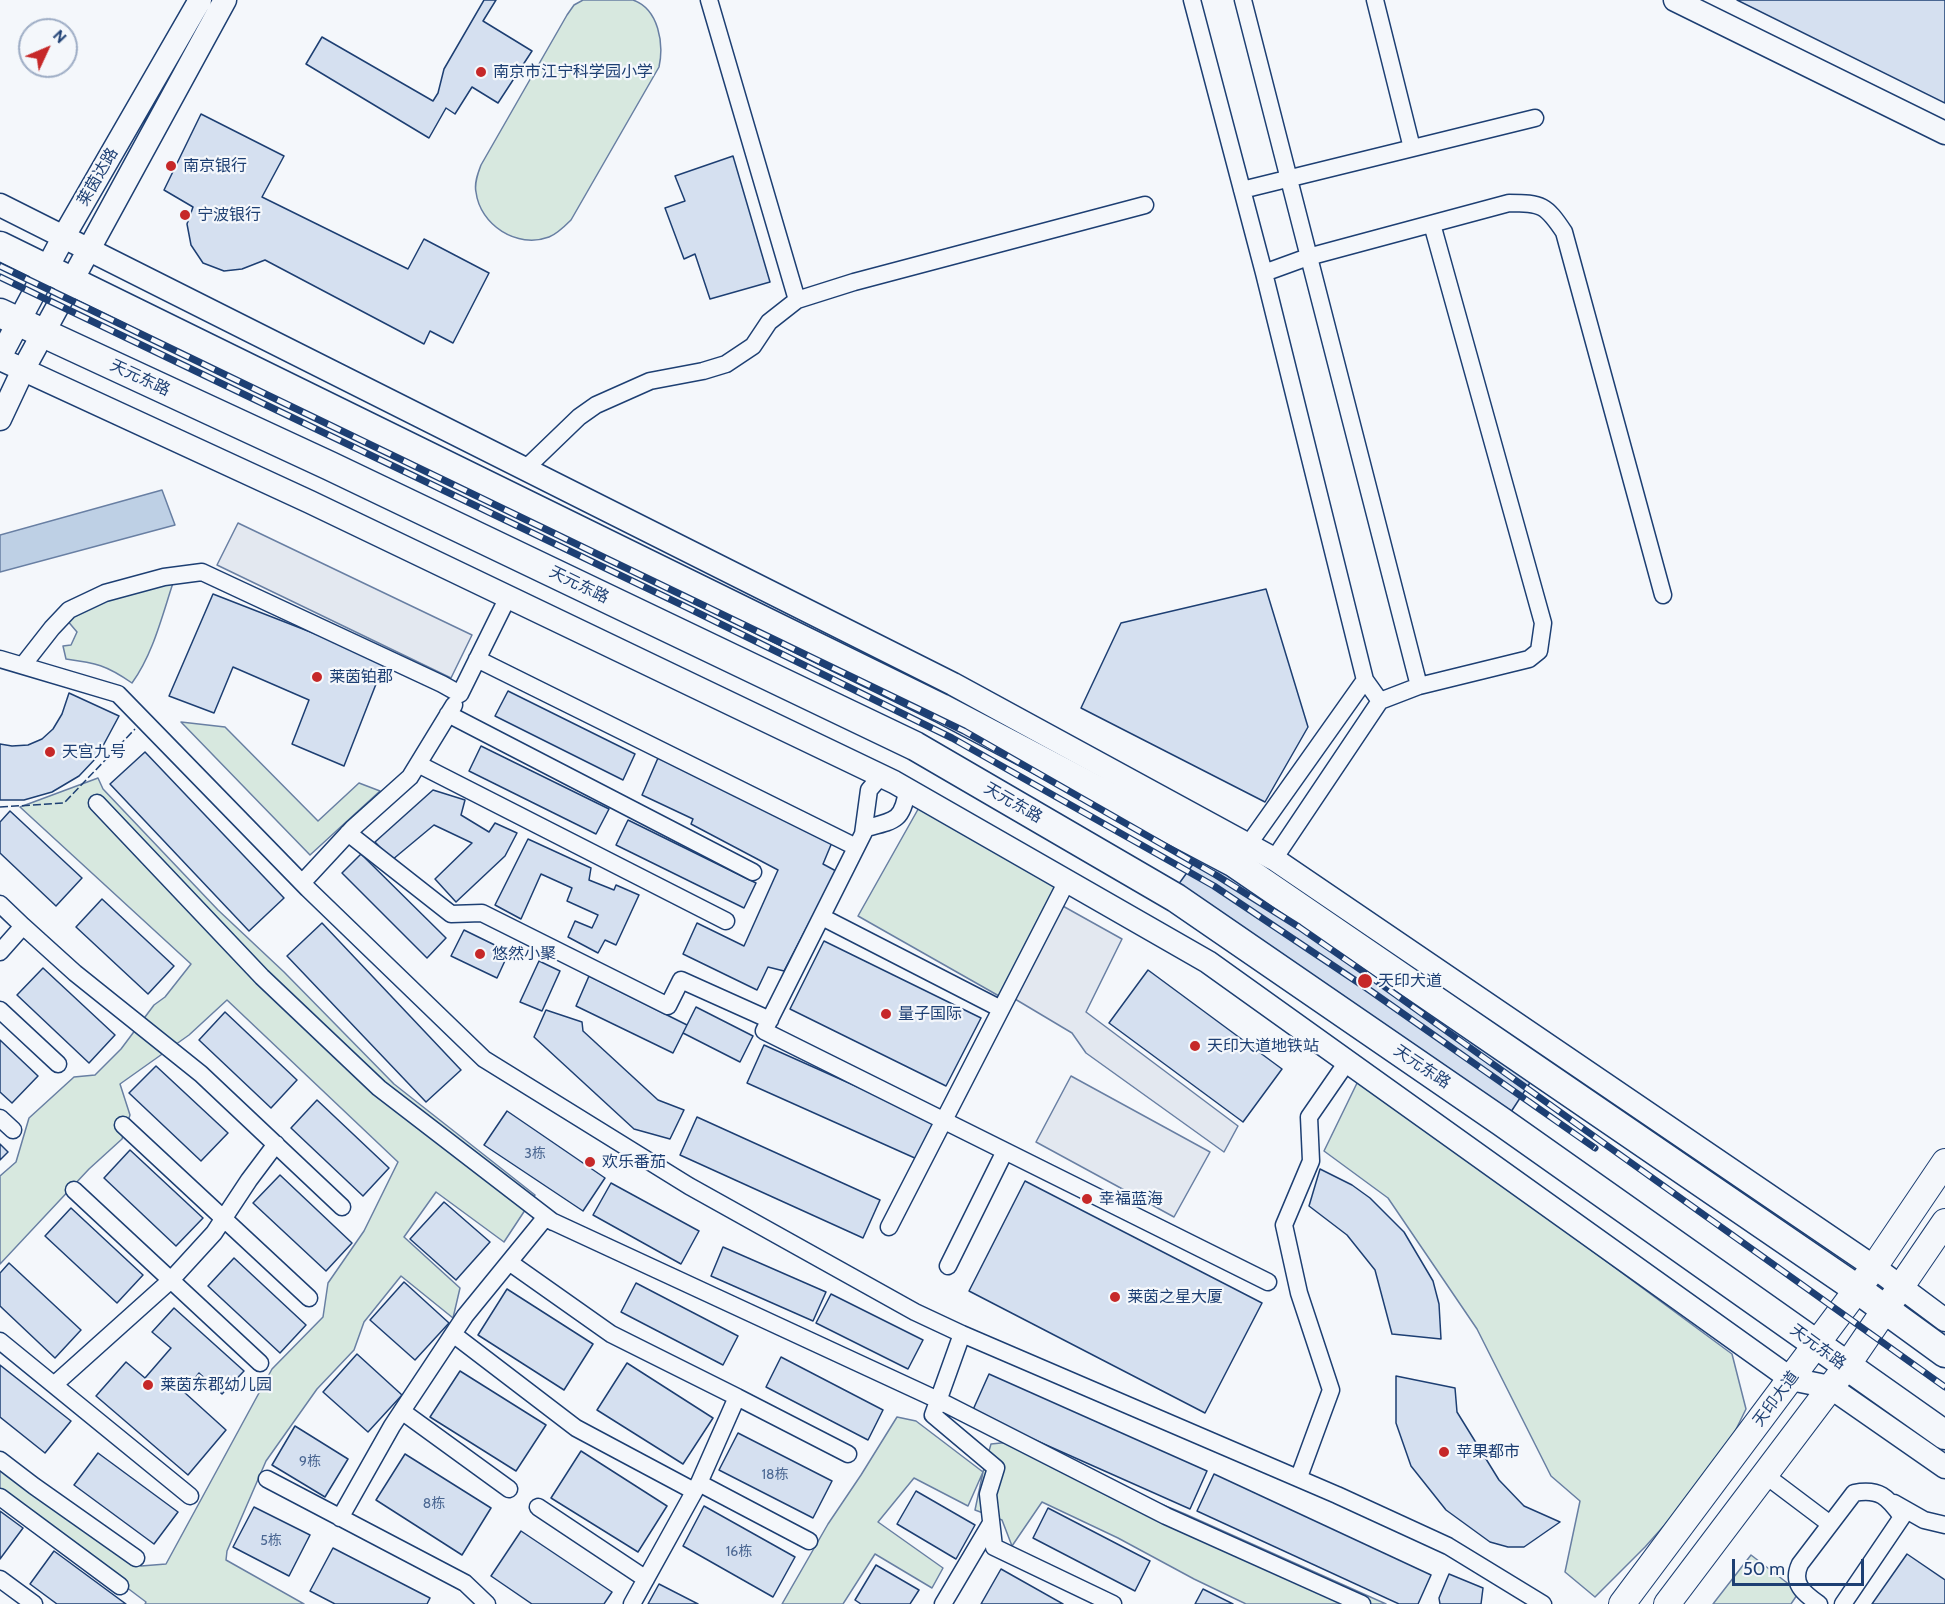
<!DOCTYPE html>
<meta charset="utf-8">
<style>
body{margin:0}
#map{position:relative;width:1945px;height:1604px;overflow:hidden;background:#f4f7fb;font-family:Cabin,sans-serif}
canvas{display:block}
.north{position:absolute;left:18px;top:18px;width:60px;height:60px;box-sizing:border-box;background:#f4f7fb;border:2px solid #9eadc5;border-radius:50%;rotate:46deg;font-size:16px;font-weight:700;line-height:24px;text-align:center;color:#1d3f73}
.north::after{content:'';display:block;margin:auto;width:21px;height:27px;background:#c62828;clip-path:polygon(50% 0,100% 100%,50% 72%,0 100%)}
.scale{position:absolute;left:1732px;top:1559px;width:132px;height:27px;box-sizing:border-box;border:3px solid #1d3f73;border-top:0;padding-left:8px;font-size:18px;line-height:21px;white-space:nowrap;color:#1d3f73;-webkit-text-stroke:4px #f4f7fb;paint-order:stroke}
</style>
<div id="map">
<canvas width="1945" height="1604"></canvas>
<div class="north">N</div>
<div class="scale">50 m</div>
</div>
<script>
const ctx = document.querySelector('canvas').getContext('2d');
ctx.lineJoin = 'round';
function paint(path, color) { ctx.fillStyle = color; ctx.fill(path, 'evenodd'); }
function strokePath(path, color, width, dash) { ctx.strokeStyle = color; ctx.lineWidth = width; ctx.lineCap = dash ? 'butt' : 'round'; ctx.setLineDash(dash || []); ctx.stroke(path); }
function drawText(font, color, halo, rows, align = 'center') {
  ctx.font = font + ' Cabin,"Noto Sans SC",sans-serif'; ctx.lineWidth = 4.5; ctx.setLineDash([]); ctx.textBaseline = 'middle'; ctx.strokeStyle = halo; ctx.fillStyle = color; for (const [text, x, y, turn = 0] of rows) {
    ctx.save(); ctx.translate(x, y); ctx.rotate((+turn || 0) * Math.PI / 180); ctx.textAlign = isNaN(turn) ? turn : align; if (halo) ctx.strokeText(text, 0, 0); ctx.fillText(text, 0, 0); ctx.restore();
  }
}
const green = new Path2D(`
 M 583,0 L 633,0 C 659,9 664,44 659,67 L 571,220 C 565,226 557,234 549,237 C 517,249 480,225 476,192 C 474,183 478,173 481,165 L 567,15 L 574,5 Z
 M 173,583 C 162,616 153,654 132,683 C 106,665 96,663 66,659 L 63,646 L 71,645 L 77,632 L 66,619 L 117,596 Z
 M 181,722 L 225,727 L 318,821 L 359,783 L 380,791 L 310,855 Z
 M 98,778 L 103,789 L 218,910 L 284,972 L 394,1084 L 535,1195 L 504,1242 L 436,1192 L 404,1237 L 460,1288 L 453,1318 L 401,1276 L 364,1322 L 354,1350 L 317,1389 L 266,1461 L 227,1551 L 226,1560 L 304,1604 L 145,1604 L 146,1602 L 0,1492 L 0,1463 L 51,1503 L 141,1566 L 166,1564 L 272,1369 L 323,1317 L 328,1283 L 364,1231 L 398,1162 L 227,1000 L 189,1035 L 120,1084 L 130,1115 L 122,1139 L 89,1169 L 0,1264 L 0,1176 L 16,1162 L 29,1118 L 74,1077 L 95,1075 L 121,1049 L 154,1005 L 165,997 L 191,964 L 20,807 Z
 M 921,804 L 1062,883 L 999,996 L 858,916 Z
 M 1359,1079 L 1732,1354 L 1746,1409 L 1719,1464 L 1645,1547 L 1595,1597 L 1565,1572 L 1580,1501 L 1551,1476 L 1477,1329 L 1388,1198 L 1324,1151 Z
 M 897,1417 L 916,1421 L 983,1472 L 991,1444 L 1011,1442 L 1185,1514 L 1386,1604 L 1246,1604 L 1194,1579 L 1118,1538 L 1042,1502 L 1012,1546 L 1002,1520 L 975,1510 L 983,1472 L 968,1506 L 914,1478 L 878,1522 L 943,1568 L 932,1588 L 875,1554 L 843,1604 L 782,1604 L 828,1524 L 861,1475 Z
 M 1751,1555 L 1799,1592 L 1791,1604 L 1713,1604 Z`);
paint(green, '#d7e8df');
strokePath(green, '#687fa3', 1.5);
const parking = new Path2D(`
 M 238,523 L 472,635 L 451,678 L 217,565 Z
 M 1061,905 L 1122,939 L 1086,1012 L 1238,1126 L 1224,1152 L 1086,1053 L 1072,1033 L 1015,999 Z
 M 1071,1076 L 1210,1152 L 1174,1217 L 1036,1142 Z`);
paint(parking, '#e3e8f0');
strokePath(parking, '#687fa3', 1.5);
const water = new Path2D(`
 M 162,490 L 175,525 L 0,572 L 0,535 Z`);
paint(water, '#bed0e5');
strokePath(water, '#687fa3', 1.5);
const building = new Path2D(`
 M 484,0 L 496,0 L 483,21 L 532,51 L 498,103 L 472,87 L 455,114 L 446,108 L 429,138 L 306,64 L 322,37 L 433,101 L 438,93 L 444,69 Z
 M 1737,0 L 1945,0 L 1945,103 Z
 M 201,114 L 284,156 L 262,197 L 408,269 L 424,239 L 489,273 L 453,343 L 430,331 L 424,344 L 265,260 L 242,269 L 224,271 L 203,263 L 191,245 L 187,224 L 193,207 L 164,190 Z
 M 733,156 L 770,282 L 710,299 L 695,254 L 684,259 L 665,208 L 685,201 L 675,176 Z
 M 1266,589 L 1308,727 L 1265,802 L 1081,708 L 1121,623 Z
 M 213,594 L 385,661 L 344,766 L 292,744 L 309,700 L 233,667 L 214,713 L 169,696 Z
 M 508,691 L 635,754 L 623,780 L 495,716 Z
 M 69,693 L 119,716 L 97,757 L 79,776 L 52,792 L 24,800 L 0,800 L 0,744 L 12,746 L 28,745 L 42,739 L 53,729 L 62,714 Z
 M 481,746 L 609,809 L 596,834 L 469,771 Z
 M 145,752 L 284,898 L 249,931 L 110,784 Z
 M 658,758 L 833,840 L 823,864 L 836,871 L 784,971 L 768,967 L 757,990 L 683,954 L 697,923 L 744,946 L 778,870 L 691,824 L 693,819 L 642,795 Z
 M 433,790 L 465,800 L 461,815 L 489,832 L 495,823 L 517,833 L 505,856 L 456,902 L 435,879 L 472,843 L 434,825 L 392,860 L 375,842 Z
 M 10,811 L 82,878 L 56,906 L 0,853 L 0,822 Z
 M 628,820 L 756,883 L 744,908 L 616,845 Z
 M 528,839 L 591,868 L 589,880 L 614,890 L 616,885 L 639,895 L 616,945 L 605,940 L 598,953 L 568,937 L 575,921 L 592,928 L 598,915 L 567,901 L 572,888 L 541,874 L 521,919 L 495,905 Z
 M 1204,849 L 1535,1075 L 1507,1118 L 1178,885 Z
 M 361,854 L 446,938 L 427,958 L 342,873 Z
 M 102,899 L 174,966 L 148,994 L 76,927 Z
 M 322,923 L 461,1070 L 426,1102 L 287,956 Z
 M 464,930 L 509,952 L 497,978 L 451,956 Z
 M 824,941 L 981,1018 L 946,1086 L 790,1009 Z
 M 539,961 L 560,971 L 542,1011 L 520,1002 Z
 M 43,968 L 115,1035 L 89,1063 L 17,995 Z
 M 1148,970 L 1282,1069 L 1243,1122 L 1109,1023 Z
 M 589,976 L 687,1025 L 673,1053 L 576,1006 Z
 M 696,1007 L 753,1036 L 740,1062 L 683,1033 Z
 M 546,1010 L 582,1022 L 583,1031 L 658,1100 L 684,1110 L 670,1139 L 634,1129 L 534,1037 Z
 M 225,1012 L 297,1080 L 271,1108 L 199,1040 Z
 M 0,1040 L 38,1076 L 12,1103 L 0,1092 Z
 M 764,1045 L 934,1121 L 917,1159 L 747,1083 Z
 M 156,1066 L 228,1133 L 201,1161 L 129,1093 Z
 M 317,1100 L 389,1168 L 363,1196 L 291,1128 Z
 M 507,1111 L 605,1178 L 583,1211 L 484,1145 Z
 M 697,1117 L 880,1200 L 863,1238 L 680,1155 Z
 M 0,1144 L 8,1152 L 0,1160 Z
 M 130,1150 L 203,1218 L 176,1246 L 104,1178 Z
 M 1320,1169 L 1352,1185 L 1370,1198 L 1404,1232 L 1433,1281 L 1439,1304 L 1441,1339 L 1392,1334 L 1375,1270 L 1347,1235 L 1309,1206 Z
 M 280,1175 L 352,1243 L 326,1271 L 253,1203 Z
 M 1025,1181 L 1262,1303 L 1205,1413 L 969,1291 Z
 M 611,1183 L 699,1231 L 681,1264 L 593,1215 Z
 M 444,1202 L 490,1242 L 456,1280 L 410,1239 Z
 M 71,1208 L 143,1275 L 117,1303 L 45,1236 Z
 M 723,1247 L 826,1292 L 813,1321 L 711,1276 Z
 M 234,1258 L 306,1325 L 280,1353 L 208,1286 Z
 M 9,1263 L 81,1330 L 55,1358 L 0,1306 L 0,1273 Z
 M 404,1282 L 449,1323 L 415,1360 L 370,1320 Z
 M 636,1283 L 738,1336 L 723,1365 L 621,1312 Z
 M 507,1289 L 593,1344 L 564,1390 L 478,1335 Z
 M 831,1294 L 923,1340 L 908,1369 L 816,1323 Z
 M 174,1308 L 244,1371 L 222,1394 L 199,1373 L 184,1392 L 226,1430 L 188,1475 L 96,1396 L 126,1362 L 145,1378 L 171,1348 L 152,1332 Z
 M 357,1354 L 402,1395 L 368,1432 L 323,1392 Z
 M 781,1357 L 883,1410 L 868,1440 L 766,1387 Z
 M 627,1363 L 713,1418 L 683,1464 L 597,1410 Z
 M 0,1365 L 71,1421 L 45,1453 L 0,1417 Z
 M 460,1371 L 546,1425 L 516,1471 L 430,1417 Z
 M 989,1374 L 1207,1471 L 1190,1509 L 972,1412 Z
 M 1396,1376 L 1455,1388 L 1457,1412 L 1499,1480 L 1524,1506 L 1560,1522 L 1524,1547 L 1508,1547 L 1490,1542 L 1446,1510 L 1411,1466 L 1396,1423 Z
 M 295,1426 L 348,1459 L 325,1497 L 272,1465 Z
 M 738,1433 L 832,1481 L 813,1518 L 719,1470 Z
 M 581,1451 L 667,1506 L 638,1552 L 551,1498 Z
 M 98,1453 L 178,1512 L 154,1544 L 74,1485 Z
 M 405,1454 L 491,1508 L 462,1555 L 376,1500 Z
 M 1214,1474 L 1431,1575 L 1418,1604 L 1399,1604 L 1197,1511 Z
 M 916,1491 L 975,1525 L 956,1559 L 897,1524 Z
 M 704,1506 L 795,1557 L 773,1597 L 683,1546 Z
 M 254,1507 L 310,1535 L 289,1576 L 233,1547 Z
 M 1048,1508 L 1150,1561 L 1135,1591 L 1033,1538 Z
 M 0,1511 L 23,1528 L 0,1559 Z
 M 521,1531 L 612,1592 L 604,1604 L 532,1604 L 491,1576 Z
 M 333,1548 L 430,1598 L 427,1604 L 335,1604 L 310,1591 Z
 M 54,1551 L 126,1604 L 57,1604 L 30,1584 Z
 M 1907,1554 L 1945,1580 L 1945,1604 L 1872,1604 Z
 M 876,1565 L 919,1590 L 910,1604 L 861,1604 L 855,1600 Z
 M 1001,1569 L 1063,1604 L 981,1604 Z
 M 1449,1574 L 1483,1588 L 1481,1604 L 1440,1604 L 1439,1598 Z
 M 659,1584 L 698,1604 L 648,1604 Z
 M 1203,1589 L 1233,1604 L 1195,1604 Z`);
paint(building, '#d5e0f0');
strokePath(building, '#1d3f73', 1.5);
const street = new Path2D(`
 M 709,0 L 797,300
 M 1192,0 L 1264,273 L 1365,680 L 1380,701
 M 1243,0 L 1419,686
 M 1375,0 L 1412,148
 M 1242,190 L 1535,118
 M 1264,273 L 1308,257 L 1509,203 C 1542,203 1546,205 1564,232 L 1663,595
 M 524,470 L 579,417 L 596,405 L 650,381 L 703,371 L 726,364 L 753,346 L 769,322 L 797,300 L 854,282 L 1145,205
 M 0,659 L 118,694 L 308,889 L 484,1059 L 689,1186 L 915,1312 L 962,1334 L 1337,1495 L 1448,1546 L 1543,1604
 M 477,659 L 856,847
 M 23,665 L 52,628 L 69,610 L 105,593 L 164,577 L 202,572 L 442,684 L 460,694 L 508,597
 M 448,714 L 753,872
 M 418,764 L 726,921
 M 907,790 C 903,821 894,821 866,828 L 764,1031 L 1268,1282
 M 97,803 L 262,977 L 379,1088 L 553,1222
 M 348,833 L 451,914 L 482,913 L 668,1006 L 681,980 L 770,1020
 M 863,834 L 869,790 L 881,776
 M 1248,845 L 1365,680
 M 1274,859 L 1380,701 L 1419,686 L 1529,659 L 1539,651 L 1543,623 L 1432,224
 M 302,883 L 353,828 L 410,777 L 454,705
 M 0,904 L 23,926
 M 822,917 L 1001,1009
 M 0,952 L 23,926 L 75,973 L 201,1074 L 342,1207
 M 0,1010 L 58,1064
 M 0,1118 L 13,1130
 M 123,1125 L 309,1298
 M 74,1190 L 260,1363
 M 889,1227 L 1067,881
 M 509,1262 L 611,1334 L 737,1397 L 699,1483 L 632,1604
 M 948,1266 L 1005,1151
 M 453,1334 L 576,1428 L 694,1491
 M 962,1334 L 933,1415 L 996,1468 L 988,1494 L 994,1547 L 1113,1604
 M 0,1341 L 190,1496
 M 55,1384 L 171,1280 L 214,1233 L 249,1180 L 276,1144
 M 737,1397 L 848,1454
 M 403,1412 L 509,1489
 M 0,1460 L 34,1486 L 136,1558
 M 1765,1475 L 1830,1524
 M 1299,1477 L 1331,1390 L 1299,1293 L 1284,1225 L 1311,1161 L 1309,1117 L 1347,1062
 M 267,1479 L 465,1583 L 487,1604
 M 699,1483 L 809,1541
 M 0,1497 L 120,1586
 M 1894,1503 L 1924,1520 L 1945,1525
 M 538,1507 L 646,1579
 M 340,1518 L 392,1426 L 465,1316 L 545,1218 L 938,1400 L 1166,1516 L 1362,1604
 M 0,1579 L 34,1604
 M 943,1604 L 991,1523
 M 1819,1604 C 1803,1593 1791,1583 1800,1564 L 1854,1493 C 1879,1488 1888,1497 1902,1517 L 1843,1604`);
const secondary = new Path2D(`
 M 1675,0 L 1945,133
 M 0,205 L 953,684 L 1274,859 L 1874,1267 L 1945,1320
 M 0,357 L 64,236 L 200,0
 M 0,359 L 310,502 L 894,782 L 1208,962 L 1791,1379 L 1830,1387 L 1945,1467
 M 0,419 L 23,370 L 225,0`);
const primary = new Path2D(`
 M 1622,1604 L 1874,1267 L 1945,1162
 M 1667,1604 L 1846,1367 L 1945,1222`);
const highway = new Path2D(`
 M 0,246 L 941,708 L 1233,862 L 1857,1289 L 1945,1353
 M 0,313 L 330,466 L 915,746 L 1176,898 L 1502,1122 L 1945,1435`);
strokePath(street, '#1d3f73', 19);
strokePath(secondary, '#1d3f73', 25);
strokePath(primary, '#1d3f73', 28);
strokePath(highway, '#1d3f73', 31);
strokePath(street, '#f4f7fb', 16);
strokePath(secondary, '#f4f7fb', 22);
strokePath(primary, '#f4f7fb', 26);
strokePath(highway, '#f4f7fb', 28);
const rail = new Path2D(`
 M 0,266 L 964,731 L 1216,875 L 1299,927 L 1371,977 L 1945,1387
 M 0,277 L 680,604 L 952,738 L 1214,886 L 1365,987 L 1595,1148`);
strokePath(rail, '#1d3f73', 7);
strokePath(rail, '#f4f7fb', 4.5, [14]);
strokePath(new Path2D(`
 M 0,807 L 64,803 L 135,729`), '#1d3f73', 1.5, [8, 3]);
for (const [x, y, r, color] of [
 [481,72,6,"#c62828"],
 [171,166,6,"#c62828"],
 [185,215,6,"#c62828"],
 [317,677,6,"#c62828"],
 [50,752,6,"#c62828"],
 [480,954,6,"#c62828"],
 [1365,981,8,"#c62828"],
 [886,1014,6,"#c62828"],
 [1195,1046,6,"#c62828"],
 [590,1162,6,"#c62828"],
 [1087,1199,6,"#c62828"],
 [1115,1297,6,"#c62828"],
 [148,1385,6,"#c62828"],
 [1444,1452,6,"#c62828"]
]) { const dot = new Path2D(); dot.arc(x, y, r, 0, 2 * Math.PI); ctx.fillStyle = color; ctx.fill(dot); strokePath(dot, '#f4f7fb', 2); }
drawText('14px', '#4b6792', null, [
 ["3栋",535,1154],
 ["9栋",310,1462],
 ["18栋",775,1475],
 ["8栋",434,1504],
 ["5栋",271,1541],
 ["16栋",739,1552]
]);
drawText('16px', '#1d3f73', '#f4f7fb', [
 ["南京市江宁科学园小学",493,72],
 ["南京银行",183,166],
 ["宁波银行",197,215],
 ["莱茵铂郡",329,677],
 ["天宫九号",62,752],
 ["悠然小聚",492,954],
 ["天印大道",1378,981],
 ["量子国际",898,1014],
 ["天印大道地铁站",1207,1046],
 ["欢乐番茄",602,1162],
 ["幸福蓝海",1099,1199],
 ["莱茵之星大厦",1127,1297],
 ["莱茵东郡幼儿园",160,1385],
 ["苹果都市",1456,1452]
], 'left');
drawText('16px', '#1d3f73', '#f4f7fb', [
 ["莱茵达路",98,177,-60],
 ["天元东路",140,378,25],
 ["天元东路",579,585,26],
 ["天元东路",1013,803,30],
 ["天元东路",1422,1067,34],
 ["天元东路",1818,1347,36],
 ["天印大道",1776,1399,-53]
]);
</script>
